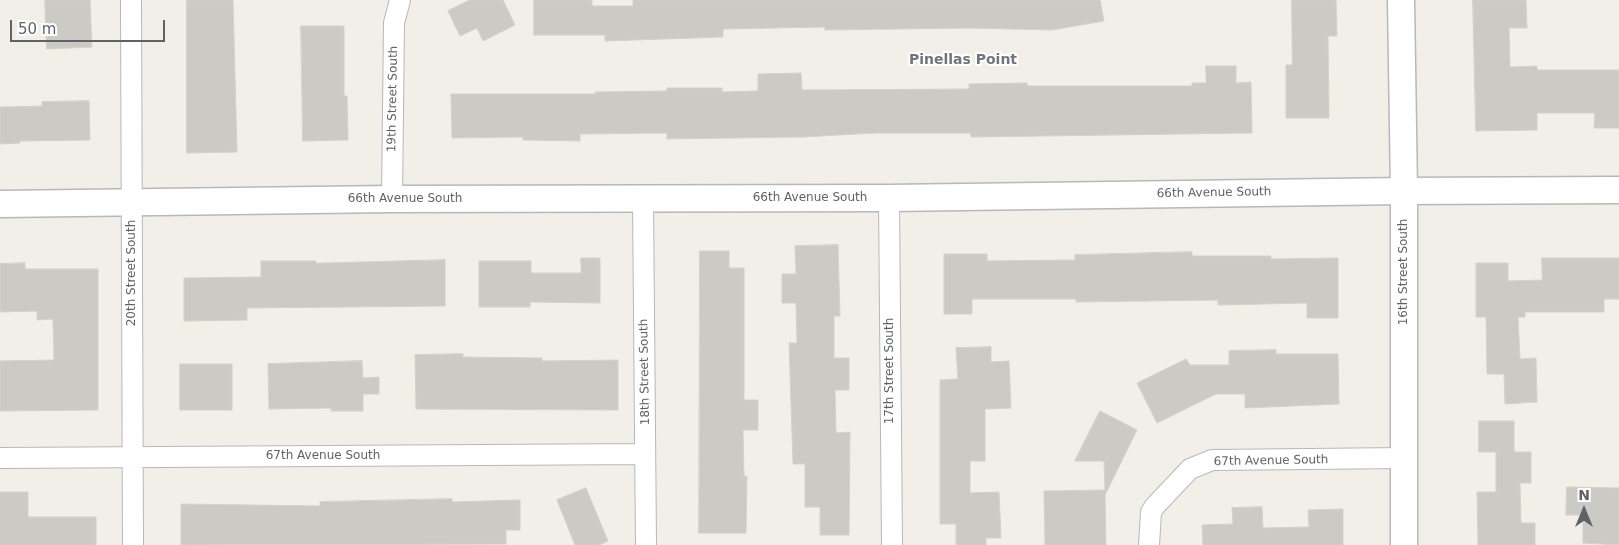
<!DOCTYPE html>
<style>
body{margin:0}
#map{position:relative;width:1619px;height:545px;overflow:hidden;background:#f1efe8;font-family:"DejaVu Sans",sans-serif}
canvas{display:block}
.north{position:absolute;left:1559px;top:485px;width:50px;height:50px;-webkit-text-stroke:4px #fff;paint-order:stroke;rotate:0deg;font-size:14px;font-weight:700;line-height:20px;text-align:center;color:#5f6368}
.north::after{content:'';display:block;margin:auto;width:18px;height:22px;background:#5f6368;clip-path:polygon(50% 0,100% 100%,50% 72%,0 100%)}
.scale{position:absolute;left:10px;top:20px;width:155px;height:22px;box-sizing:border-box;border:2px solid #5f6368;border-top:0;padding-left:6px;font-size:15px;line-height:18px;white-space:nowrap;color:#5f6368;-webkit-text-stroke:4px #fff;paint-order:stroke}
</style>
<div id="map">
<canvas width="1619" height="545"></canvas>
<div class="north">N</div>
<div class="scale">50 m</div>
</div>
<script>
const ctx = document.querySelector('canvas').getContext('2d');
ctx.lineJoin = 'round';
function paint(path, color) { ctx.fillStyle = color; ctx.fill(path, 'evenodd'); }
function strokePath(path, color, width, dash) { ctx.strokeStyle = color; ctx.lineWidth = width; ctx.lineCap = dash ? 'butt' : 'round'; ctx.setLineDash(dash || []); ctx.stroke(path); }
function drawText(font, color, halo, rows, align = 'center') {
  ctx.font = font + ' "DejaVu Sans",sans-serif'; ctx.lineWidth = 4; ctx.setLineDash([]); ctx.textBaseline = 'middle'; ctx.strokeStyle = halo; ctx.fillStyle = color; for (const [text, x, y, turn = 0] of rows) {
    ctx.save(); ctx.translate(x, y); ctx.rotate((+turn || 0) * Math.PI / 180); ctx.textAlign = isNaN(turn) ? turn : align; if (halo) ctx.strokeText(text, 0, 0); ctx.fillText(text, 0, 0); ctx.restore();
  }
}
const building = new Path2D(`
 M 45,0 L 90,0 L 92,47 L 47,49 Z
 M 187,0 L 233,0 L 237,152 L 187,153 Z
 M 470,0 L 503,0 L 515,25 L 483,41 L 477,28 L 460,36 L 448,11 Z
 M 534,0 L 592,0 L 592,6 L 633,6 L 633,0 L 1100,0 L 1104,21 L 1052,30 L 971,28 L 825,30 L 825,27 L 723,29 L 723,37 L 605,41 L 605,35 L 534,35 Z
 M 1292,0 L 1336,0 L 1337,36 L 1328,36 L 1329,118 L 1286,118 L 1286,65 L 1292,65 Z
 M 1473,0 L 1526,0 L 1527,28 L 1509,28 L 1510,67 L 1537,66 L 1537,70 L 1619,70 L 1619,128 L 1594,128 L 1595,113 L 1537,113 L 1537,130 L 1476,131 Z
 M 301,26 L 344,26 L 344,96 L 347,96 L 348,140 L 303,141 Z
 M 1206,66 L 1236,66 L 1236,83 L 1251,82 L 1252,133 L 971,137 L 970,133 L 875,133 L 803,137 L 667,139 L 667,133 L 580,134 L 580,141 L 523,140 L 523,137 L 452,138 L 451,94 L 595,94 L 595,92 L 667,91 L 667,88 L 722,88 L 722,92 L 758,91 L 758,74 L 801,73 L 802,90 L 969,89 L 969,84 L 1027,83 L 1027,86 L 1192,86 L 1192,83 L 1206,83 Z
 M 89,101 L 90,140 L 20,141 L 20,143 L 0,144 L 0,107 L 42,106 L 42,102 Z
 M 838,245 L 840,316 L 834,316 L 834,358 L 849,358 L 849,390 L 835,390 L 836,433 L 850,432 L 849,535 L 820,535 L 820,507 L 805,507 L 805,464 L 793,464 L 789,343 L 797,343 L 796,303 L 782,303 L 782,274 L 796,274 L 795,246 Z
 M 700,251 L 729,251 L 729,268 L 744,268 L 744,400 L 758,400 L 758,430 L 743,430 L 744,476 L 747,476 L 746,533 L 699,533 Z
 M 1192,252 L 1192,256 L 1271,256 L 1271,259 L 1338,258 L 1338,318 L 1307,318 L 1307,303 L 1218,305 L 1218,300 L 1076,302 L 1076,299 L 972,299 L 972,314 L 944,314 L 944,254 L 987,254 L 987,261 L 1075,260 L 1075,255 Z
 M 581,258 L 600,258 L 600,303 L 530,302 L 530,307 L 479,307 L 479,261 L 531,261 L 531,273 L 581,273 Z
 M 1542,258 L 1619,258 L 1619,299 L 1604,299 L 1604,312 L 1525,312 L 1525,317 L 1518,317 L 1520,359 L 1536,358 L 1537,402 L 1505,404 L 1504,374 L 1487,374 L 1486,317 L 1476,317 L 1476,263 L 1508,263 L 1508,281 L 1542,280 Z
 M 445,260 L 445,306 L 247,308 L 247,320 L 184,321 L 184,278 L 261,277 L 261,261 L 316,261 L 316,263 Z
 M 25,263 L 25,269 L 98,269 L 98,410 L 0,411 L 0,361 L 54,360 L 53,319 L 37,320 L 37,311 L 0,312 L 0,264 Z
 M 991,347 L 991,362 L 1009,361 L 1011,408 L 985,409 L 985,461 L 970,461 L 970,493 L 999,492 L 1001,538 L 986,538 L 986,545 L 956,545 L 956,524 L 940,524 L 940,380 L 958,379 L 956,348 Z
 M 1276,350 L 1276,354 L 1338,354 L 1339,404 L 1245,408 L 1245,394 L 1216,394 L 1157,423 L 1137,383 L 1186,359 L 1190,365 L 1229,365 L 1229,351 Z
 M 463,354 L 463,357 L 542,358 L 542,361 L 618,360 L 618,410 L 416,409 L 415,355 Z
 M 362,361 L 363,378 L 379,377 L 379,394 L 363,394 L 363,411 L 331,411 L 331,408 L 269,409 L 268,364 Z
 M 180,364 L 232,364 L 232,410 L 180,410 Z
 M 1100,411 L 1137,430 L 1105,495 L 1106,545 L 1045,545 L 1044,491 L 1105,490 L 1104,461 L 1075,461 Z
 M 1479,421 L 1514,421 L 1514,452 L 1531,452 L 1531,483 L 1520,483 L 1521,523 L 1535,523 L 1535,545 L 1478,545 L 1477,492 L 1496,492 L 1496,452 L 1479,452 Z
 M 1567,487 L 1619,488 L 1619,545 L 1583,543 L 1583,515 L 1566,515 Z
 M 586,488 L 608,541 L 599,545 L 575,545 L 557,500 Z
 M 0,492 L 28,492 L 28,517 L 96,517 L 96,545 L 0,545 Z
 M 452,499 L 452,502 L 520,500 L 520,530 L 506,530 L 506,544 L 181,545 L 181,504 L 320,506 L 320,502 Z
 M 1262,507 L 1263,528 L 1309,527 L 1308,510 L 1343,509 L 1343,545 L 1203,545 L 1202,525 L 1233,524 L 1232,508 Z`);
paint(building, '#cccac5');
strokePath(building, '#d6d1c6', 1);
const minor = new Path2D(`
 M 131,0 L 133,545
 M 889,198 L 892,545
 M 392,199 L 394,23 L 400,0
 M 643,199 L 646,545
 M 0,458 L 645,454
 M 1149,545 L 1151,512 L 1155,506 L 1190,469 L 1212,460 L 1404,458`);
const tertiary = new Path2D(`
 M 1401,0 L 1404,191 L 1404,545
 M 0,204 L 392,199 L 889,198 L 1404,191 L 1619,190`);
strokePath(minor, '#b5b8bc', 22);
strokePath(tertiary, '#b5b8bc', 29);
strokePath(minor, '#fff', 20);
strokePath(tertiary, '#fff', 26);
drawText('12px', '#5f6368', '#fff', [
 ["19th Street South",393,99,-89],
 ["66th Avenue South",1214,193,-1],
 ["66th Avenue South",810,198],
 ["66th Avenue South",405,199],
 ["16th Street South",1404,272,-90],
 ["20th Street South",132,273,-90],
 ["17th Street South",890,371,-90],
 ["18th Street South",645,372,-91],
 ["67th Avenue South",323,456],
 ["67th Avenue South",1271,461,-1]
]);
drawText('bold 14px', '#70757a', '#fff', [
 ["Pinellas Point",963,60]
]);
</script>
